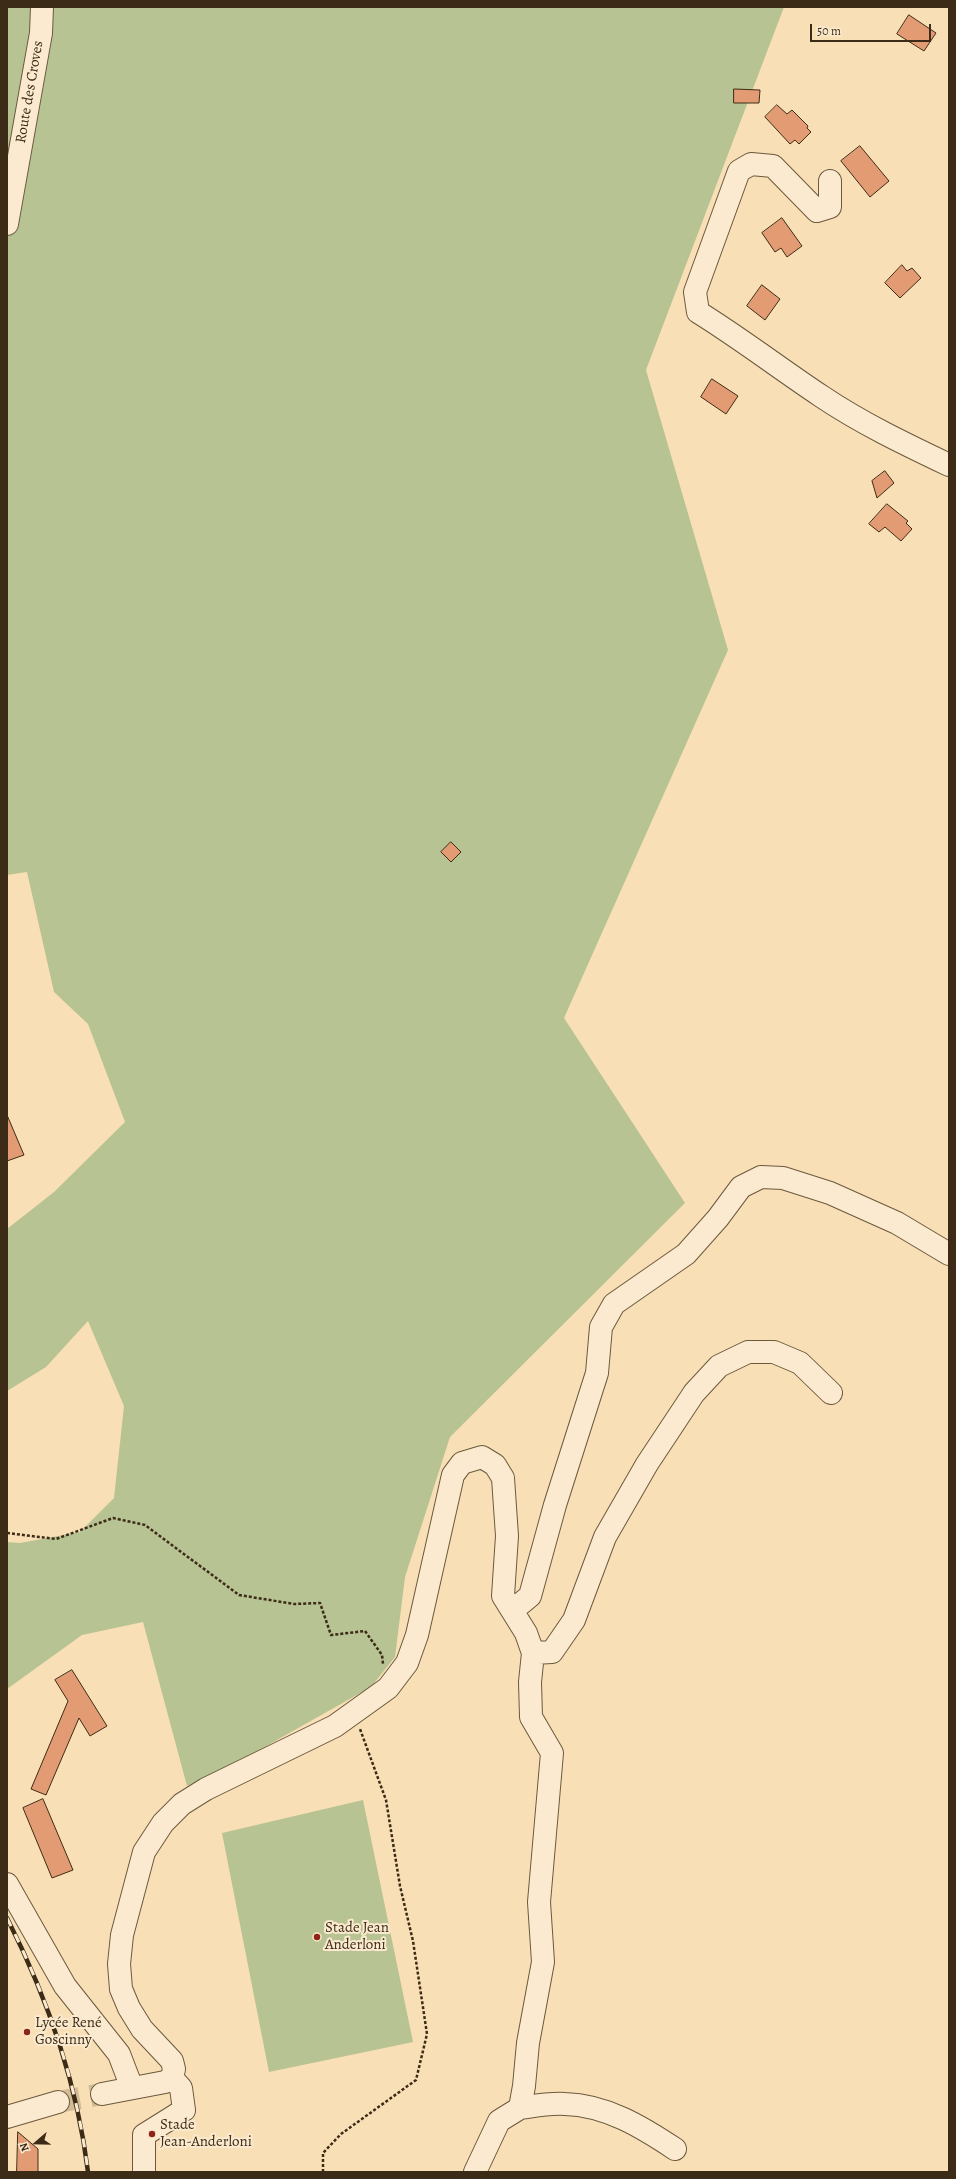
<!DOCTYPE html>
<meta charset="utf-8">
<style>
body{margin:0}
#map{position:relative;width:956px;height:2179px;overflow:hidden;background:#f9dfb5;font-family:Alegreya,serif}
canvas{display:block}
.frame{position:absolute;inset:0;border:8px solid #3c2c17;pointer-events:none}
.north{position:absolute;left:16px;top:2123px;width:40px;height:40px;-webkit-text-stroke:3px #fbeacf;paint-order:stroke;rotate:250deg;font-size:11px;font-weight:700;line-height:16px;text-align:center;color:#3c2c17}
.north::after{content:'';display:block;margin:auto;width:14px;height:18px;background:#3c2c17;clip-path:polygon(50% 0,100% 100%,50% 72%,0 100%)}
.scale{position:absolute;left:810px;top:24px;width:121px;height:18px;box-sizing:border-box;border:2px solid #3c2c17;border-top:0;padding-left:5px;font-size:12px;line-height:14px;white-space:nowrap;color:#3c2c17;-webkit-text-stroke:3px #fbeacf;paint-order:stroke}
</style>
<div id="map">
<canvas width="956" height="2179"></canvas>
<div class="frame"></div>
<div class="north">N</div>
<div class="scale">50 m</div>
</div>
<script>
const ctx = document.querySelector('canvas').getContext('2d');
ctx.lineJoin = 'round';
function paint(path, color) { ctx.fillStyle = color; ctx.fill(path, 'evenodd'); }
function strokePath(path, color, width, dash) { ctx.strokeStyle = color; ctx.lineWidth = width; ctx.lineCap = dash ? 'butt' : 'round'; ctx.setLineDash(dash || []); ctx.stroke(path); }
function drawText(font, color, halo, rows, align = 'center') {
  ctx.font = font + ' Alegreya,serif'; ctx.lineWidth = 4; ctx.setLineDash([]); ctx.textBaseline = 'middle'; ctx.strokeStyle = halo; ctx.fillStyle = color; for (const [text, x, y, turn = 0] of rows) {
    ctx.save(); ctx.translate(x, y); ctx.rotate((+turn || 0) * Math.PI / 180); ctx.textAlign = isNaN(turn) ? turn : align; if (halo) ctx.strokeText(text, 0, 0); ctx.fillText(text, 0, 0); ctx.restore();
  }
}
paint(new Path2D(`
 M 7,7 L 784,7 L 646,370 L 728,650 L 564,1018 L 685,1203 L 450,1437 L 405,1577 L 395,1657 L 371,1687 L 238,1762 L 187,1786 L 143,1622 L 82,1635 L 7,1689 L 7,1542 L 20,1543 L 80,1532 L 114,1498 L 124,1406 L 88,1321 L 46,1367 L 7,1391 L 7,1229 L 54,1192 L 125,1122 L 88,1024 L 54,992 L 27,872 L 7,875 Z
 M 363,1800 L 413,2042 L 269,2072 L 222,1833 Z`), '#b7c392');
const building = new Path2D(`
 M 909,15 L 936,33 L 924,51 L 897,34 Z
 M 734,89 L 760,90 L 759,103 L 734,103 Z
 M 777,105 L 787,114 L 792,110 L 808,126 L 807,128 L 811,132 L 799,144 L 795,140 L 790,144 L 765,117 Z
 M 860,146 L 889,181 L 870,197 L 841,161 Z
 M 782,218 L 802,246 L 787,257 L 781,248 L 775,252 L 762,233 Z
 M 902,265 L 907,271 L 912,268 L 921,278 L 900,298 L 885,283 Z
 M 762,285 L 780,299 L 765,320 L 747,306 Z
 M 712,379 L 738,396 L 726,414 L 701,397 Z
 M 885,471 L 894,483 L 877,498 L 872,481 Z
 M 887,504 L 908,521 L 906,523 L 912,529 L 901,541 L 885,527 L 879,532 L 869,524 Z
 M 451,842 L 461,852 L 451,862 L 441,852 Z
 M 7,1115 L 24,1155 L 7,1161 Z
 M 72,1670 L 107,1726 L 90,1736 L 79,1718 L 46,1795 L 31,1789 L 68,1701 L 55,1680 Z
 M 43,1799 L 73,1870 L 52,1878 L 23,1808 Z
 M 18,2132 L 38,2149 L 38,2172 L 17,2172 Z`);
paint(building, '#e39b74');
strokePath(building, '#3c2c17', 1);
strokePath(new Path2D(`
 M 58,2102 L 102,2094`), '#d3bb95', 22, [22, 11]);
const minor = new Path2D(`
 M 830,181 L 830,207 L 817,211 L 773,166 L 751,164 L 739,171 L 695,292 L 698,312 C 740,338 779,368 821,396 C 861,423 905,444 949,465
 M 7,224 L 41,33 L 42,7
 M 513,1610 L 530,1596 L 555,1505 L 597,1373 L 601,1327 L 614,1304 L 686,1254 L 718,1218 L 741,1187 L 761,1177 L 783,1178 L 830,1193 L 897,1223 L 949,1254
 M 533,1653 L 552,1652 L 574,1620 L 605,1537 L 647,1464 L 694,1393 L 719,1366 L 748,1352 L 774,1352 L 800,1363 L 831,1393
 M 7,1884 L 65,1986 L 119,2054 L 132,2088
 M 102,2094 L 165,2082 L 172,2078 L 174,2069 L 172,2061 L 142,2029 L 129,2008 L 121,1989 L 119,1964 L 122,1935 L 144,1852 L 163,1823 L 182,1804 L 206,1789 L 335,1726 L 388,1688 L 407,1663 L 417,1635 L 453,1475 L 462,1463 L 482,1457 L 495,1465 L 503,1478 L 507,1536 L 503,1596 L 526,1633 L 533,1653 L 530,1682 L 531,1717 L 552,1753 L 539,1902 L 543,1962 L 528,2043 L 524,2086 L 520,2108 C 534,2106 550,2103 565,2104 C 606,2105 642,2127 675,2149
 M 7,2117 L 58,2102
 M 144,2172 L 144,2135 L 184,2110 L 181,2088 L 172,2078
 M 475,2172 L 499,2121 L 520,2108`);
strokePath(minor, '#6b593e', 24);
strokePath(new Path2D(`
 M 7,1533 L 56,1539 L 113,1518 L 145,1525 L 239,1595 L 294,1604 L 320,1603 L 331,1635 L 365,1631 L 382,1655 L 383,1664
 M 323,2172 L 323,2153 L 341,2134 L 416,2080 L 427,2034 L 413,1941 L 400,1886 L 386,1800 L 360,1729`), '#3c2c17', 2.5, [3, 2]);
strokePath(minor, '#fbeacf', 22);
const rail = new Path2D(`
 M 7,1918 C 48,1999 77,2082 88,2172`);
strokePath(rail, '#3c2c17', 4.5);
strokePath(rail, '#fbeacf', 3, [9]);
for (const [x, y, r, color] of [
 [317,1937,4,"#8f2418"],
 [27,2032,4,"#8f2418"],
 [152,2134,4,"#8f2418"]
]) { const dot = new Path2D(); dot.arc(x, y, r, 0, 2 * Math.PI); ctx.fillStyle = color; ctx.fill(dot); strokePath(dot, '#fbeacf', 1.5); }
drawText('15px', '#3c2c17', '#fbeacf', [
 ["Route des Croves",30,92,-80]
]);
drawText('15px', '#3c2c17', '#fbeacf', [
 ["Stade Jean",325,1928],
 ["Anderloni",325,1945],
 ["Lycée René",35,2023],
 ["Goscinny",35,2040],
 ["Stade",160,2125],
 ["Jean-Anderloni",160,2142]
], 'left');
</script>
